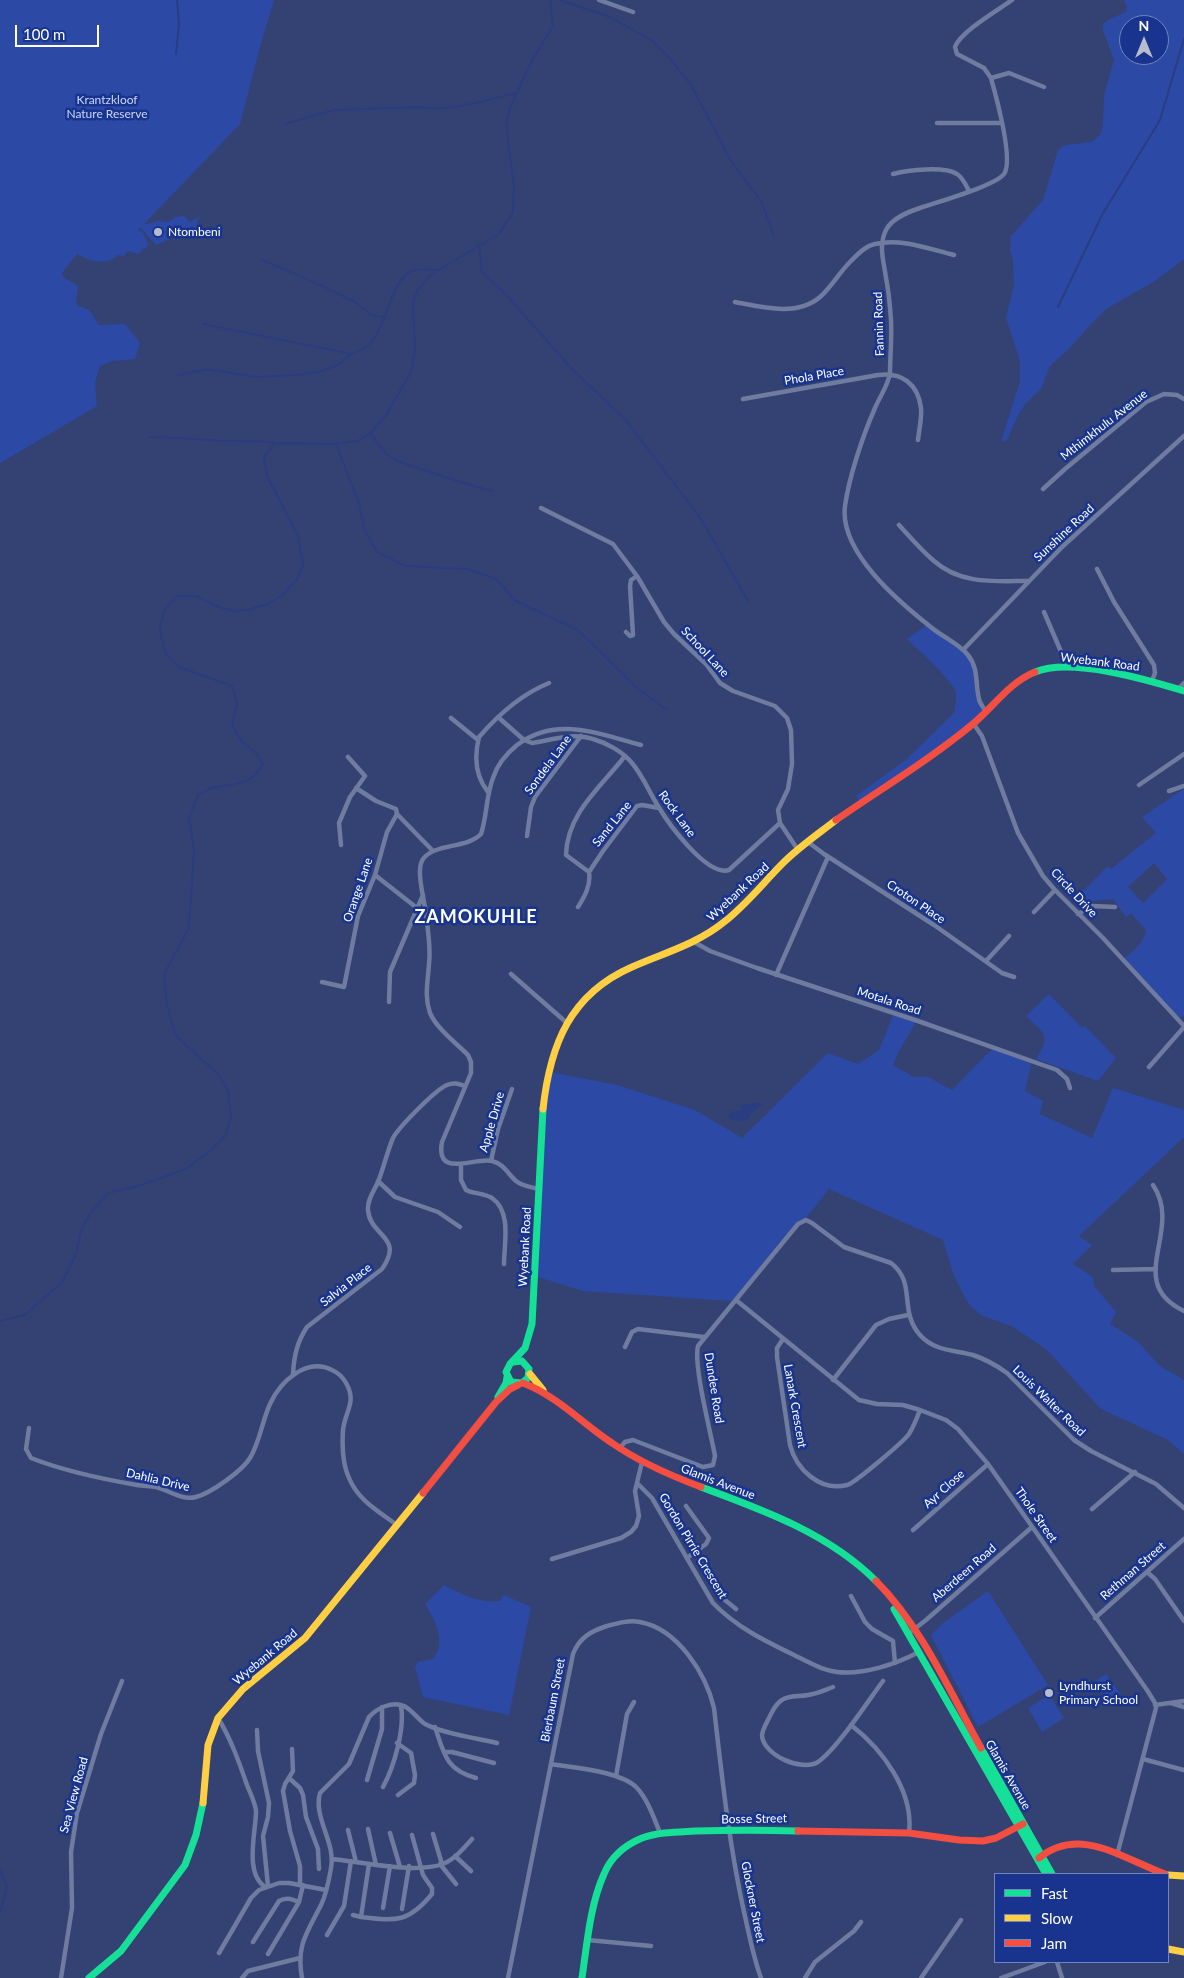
<!DOCTYPE html>
<style>
body{margin:0}
#map{position:relative;width:1184px;height:1978px;overflow:hidden;background:#334273;font-family:Lato,sans-serif}
canvas{display:block}
.legend{position:absolute;left:994px;top:1873px;width:175px;height:90px;box-sizing:border-box;background:#18348e;border:1px solid #7485bb;margin:0;padding:6px 9px;list-style:none;font-size:15px;color:#fff}
.legend li{display:flex;align-items:center;gap:10px;height:25px}
.legend b{width:25px;border:1px solid #7485bb}
.north{position:absolute;left:1119px;top:15px;width:50px;height:50px;box-sizing:border-box;background:#18348e;border:1px solid #7485bb;border-radius:50%;rotate:0deg;font-size:14px;font-weight:700;line-height:20px;text-align:center;color:#fff}
.north::after{content:'';display:block;margin:auto;width:18px;height:22px;background:#b8bdce;clip-path:polygon(50% 0,100% 100%,50% 72%,0 100%)}
.scale{position:absolute;left:15px;top:25px;width:84px;height:22px;box-sizing:border-box;border:2px solid #fff;border-top:0;padding-left:6px;font-size:15px;line-height:18px;white-space:nowrap;color:#fff;-webkit-text-stroke:4px #18348e;paint-order:stroke}
</style>
<div id="map">
<canvas width="1184" height="1978"></canvas>
<ul class="legend">
<li><b style="height:6px;background:#16e098"></b>Fast</li>
<li><b style="height:6px;background:#ffcf43"></b>Slow</li>
<li><b style="height:6px;background:#f24e42"></b>Jam</li>
</ul>
<div class="north">N</div>
<div class="scale">100 m</div>
</div>
<script>
const ctx = document.querySelector('canvas').getContext('2d');
ctx.lineJoin = 'round';
function paint(path, color) { ctx.fillStyle = color; ctx.fill(path, 'evenodd'); }
function strokePath(path, color, width, dash) { ctx.strokeStyle = color; ctx.lineWidth = width; ctx.lineCap = dash ? 'butt' : 'round'; ctx.setLineDash(dash || []); ctx.stroke(path); }
function drawText(font, color, halo, rows, align = 'center') {
  ctx.font = font + ' Lato,sans-serif'; ctx.lineWidth = 5; ctx.setLineDash([]); ctx.textBaseline = 'middle'; ctx.strokeStyle = halo; ctx.fillStyle = color; for (const [text, x, y, turn = 0] of rows) {
    ctx.save(); ctx.translate(x, y); ctx.rotate((+turn || 0) * Math.PI / 180); ctx.textAlign = isNaN(turn) ? turn : align; if (halo) ctx.strokeText(text, 0, 0); ctx.fillText(text, 0, 0); ctx.restore();
  }
}
paint(new Path2D(`
 M 0,0 L 274,0 L 261,43 L 240,124 L 143,225 L 158,221 L 168,222 L 176,217 L 184,216 L 190,222 L 200,216 L 196,225 L 201,229 L 201,233 L 194,234 L 194,228 L 192,226 L 184,238 L 172,238 L 156,245 L 140,227 L 138,230 L 143,233 L 148,244 L 146,248 L 143,248 L 139,254 L 128,251 L 124,256 L 118,255 C 105,266 91,262 77,254 L 62,273 L 63,277 L 78,286 L 76,303 L 78,306 L 89,310 L 99,325 L 125,324 L 140,343 L 135,359 L 112,361 L 100,366 L 95,382 L 97,406 L 0,463 Z
 M 1124,0 L 1184,0 L 1184,259 L 1155,281 L 1106,309 L 1091,324 L 1069,349 L 1050,366 L 1041,389 L 1026,403 L 1019,413 L 1007,440 L 1001,442 L 1020,381 L 1020,361 L 1006,318 L 1014,284 L 1013,261 L 1010,249 L 1011,236 L 1043,200 L 1058,150 L 1065,145 L 1092,142 L 1100,135 L 1103,125 L 1104,95 L 1114,60 L 1103,30 L 1103,24 L 1110,19 L 1126,12 L 1127,7 ZM 1129,25 L 1159,25 L 1159,55 L 1129,55 Z
 M 927,625 L 962,650 L 972,662 L 979,699 L 987,712 L 861,804 L 856,796 L 907,759 L 954,713 C 955,707 957,698 956,693 C 952,679 918,650 907,639 Z
 M 1184,789 L 1184,1016 L 1178,1018 L 1123,959 C 1132,952 1145,942 1146,930 L 1131,913 L 1126,917 L 1113,899 L 1091,901 L 1082,906 L 1074,900 L 1108,866 L 1111,869 L 1156,833 L 1142,817 ZM 1154,863 L 1167,879 L 1143,903 L 1128,887 Z
 M 1049,994 L 1082,1028 L 1084,1025 L 1116,1058 L 1098,1081 L 1036,1059 C 1051,1036 1045,1034 1026,1016 Z
 M 894,1013 L 917,1020 L 898,1053 L 893,1065 L 914,1077 L 928,1077 L 952,1090 L 994,1047 L 1032,1061 L 1025,1091 L 1043,1101 L 1040,1114 L 1092,1138 L 1113,1088 L 1184,1110 L 1184,1137 L 1079,1236 L 1092,1245 L 1073,1264 L 1093,1277 L 1094,1286 L 1116,1312 L 1110,1324 L 1137,1341 L 1160,1366 L 1184,1380 L 1184,1454 L 1168,1440 L 1101,1409 L 1046,1349 L 1013,1327 L 981,1315 L 969,1304 L 962,1292 L 953,1273 L 943,1240 L 829,1189 L 806,1218 L 796,1223 L 732,1301 L 583,1291 L 535,1276 L 541,1153 L 550,1072 L 617,1085 L 695,1110 L 742,1138 L 828,1053 L 858,1064 L 879,1050 Z
 M 444,1585 C 462,1595 479,1603 500,1601 L 504,1595 L 531,1607 L 509,1715 L 423,1697 L 415,1667 L 418,1662 L 433,1659 C 447,1642 435,1620 425,1604 Z
 M 988,1591 L 1048,1685 L 978,1727 L 931,1635 L 943,1623 Z
 M 1106,1674 L 1121,1695 L 1110,1702 L 1095,1681 Z
 M 1049,1695 L 1064,1718 L 1042,1732 L 1028,1708 Z`), '#2c4aa5');
paint(new Path2D(`
 M 760,1102 L 763,1105 C 745,1112 756,1127 728,1118 L 730,1112 L 742,1110 L 741,1105 Z`), '#2b3d81');
strokePath(new Path2D(`
 M 559,0 L 610,17 L 651,40 L 668,56 L 691,85 L 731,161 L 761,201 L 774,236
 M 176,54 L 179,24 L 177,0
 M 285,124 L 334,110 L 420,107 C 443,113 492,99 516,93
 M 479,245 L 482,272 L 509,298 L 573,370 L 625,419 L 701,519 L 748,601
 M 262,260 C 293,273 325,286 355,302 C 367,309 369,319 385,316 C 390,302 398,274 415,270 C 422,269 431,270 439,270
 M 1058,307 L 1102,215 L 1160,120 L 1184,39
 M 203,324 L 352,354 C 374,345 376,337 385,316
 M 178,375 L 208,369 L 255,377 L 295,375 L 319,372 L 338,365 L 351,354
 M 371,433 C 387,463 404,463 433,473 C 453,480 472,486 493,491
 M 150,437 C 170,437 189,439 208,440 C 231,442 252,440 275,443
 M 336,444 L 359,503 L 364,529 L 377,552 L 405,566 L 468,569 L 496,579 L 516,601 L 578,630 L 636,687 L 667,710
 M 0,1321 L 25,1315 L 62,1282 L 76,1254 L 81,1231 L 91,1212 L 109,1193 L 138,1186 L 186,1169 L 210,1151 L 225,1136 L 231,1117 L 228,1091 L 219,1075 L 175,1035 L 167,1004 L 164,974 L 189,928 L 194,850 L 189,818 L 198,795 C 202,793 207,790 212,788 C 234,783 252,787 263,763 L 255,752 L 242,742 L 232,725 L 237,703 L 232,686 L 179,667 L 165,653 L 160,629 L 162,619 L 165,609 L 177,596 L 196,596 L 221,608 L 237,611 L 247,610 L 268,604 L 283,595 L 298,578 L 303,565 L 298,536 L 267,476 L 264,457 L 275,443 L 335,444 L 357,441 L 371,433 L 386,415 L 411,372 L 415,349 L 413,302 L 417,291 L 429,276 L 499,234 L 513,212 L 514,186 L 506,125 L 510,108 L 530,64 L 553,26 L 550,0
 M 0,1870 L 7,1886 L 0,1913`), '#2b3d81', 2);
strokePath(new Path2D(`
 M 599,0 L 633,12
 M 991,78 L 1009,73 L 1044,87
 M 937,123 L 1002,123
 M 893,174 C 908,170 944,166 957,174 C 963,178 966,185 969,191
 M 735,302 C 761,307 797,317 820,297 C 832,286 839,273 850,262 C 857,255 865,246 875,244 C 901,238 929,249 954,255
 M 743,399 L 878,375 C 902,372 918,384 921,408 C 922,418 919,430 918,440
 M 1043,489 L 1065,469 L 1146,402 L 1164,394 L 1177,395 L 1184,399
 M 541,508 L 613,544 L 637,576 L 664,622 L 674,634 L 706,664 L 720,683 L 733,691 L 775,706 L 787,718 L 791,730 L 792,764 L 788,789 L 778,810 L 780,823
 M 899,525 C 910,537 921,550 934,561 C 961,585 996,581 1029,581
 M 1097,569 L 1114,602 L 1154,665 L 1155,673 L 1152,681
 M 1044,612 L 1062,654 L 1065,668
 M 626,632 L 630,636 L 633,635 L 630,586 L 631,580 L 637,576
 M 963,650 L 1062,547 L 1184,436
 M 1178,689 L 1184,683
 M 986,712 C 984,708 980,704 979,699 C 975,683 979,669 968,655 C 959,644 943,637 932,628 C 899,602 839,552 845,506 C 849,477 863,435 875,408 C 880,396 888,386 890,373 C 890,356 892,338 891,320 C 890,306 889,292 886,278 C 884,262 878,246 886,230 C 892,218 908,212 920,208 C 937,202 995,186 1004,174 C 1014,160 996,96 991,78 L 984,68 L 957,54 L 955,47 C 960,32 998,10 1012,0
 M 498,717 L 524,740 L 532,743 C 552,740 573,732 593,739 C 607,743 623,752 632,763 C 643,776 649,792 658,806 C 668,823 707,877 729,870 L 780,823 L 798,850
 M 451,718 L 478,740
 M 973,723 L 982,736 L 1018,833 L 1043,876 L 1055,890 L 1103,938 L 1184,1026
 M 1139,785 L 1184,754
 M 1169,791 L 1184,786
 M 488,792 C 475,776 474,757 479,737 C 498,715 522,694 549,683
 M 397,814 L 433,851
 M 527,836 L 531,807 L 535,797 L 581,736
 M 808,842 L 824,854 L 934,925 L 1002,973 L 1014,977
 M 341,845 L 339,823 L 350,797 L 365,776 L 348,757
 M 589,872 L 603,851 L 637,806 L 642,805 L 659,808
 M 375,875 L 417,908
 M 578,907 C 585,896 591,885 589,872 L 566,855 C 567,813 601,787 625,756
 M 1034,912 L 1055,890
 M 1078,914 L 1092,906 L 1115,907
 M 694,942 L 710,951 L 757,968 L 918,1021 L 1057,1070 L 1067,1079 L 1070,1088
 M 986,961 L 1009,936
 M 511,974 L 567,1023
 M 776,975 L 828,857
 M 322,982 L 344,987 L 358,916 L 375,875 L 387,832 L 397,814 L 396,809 L 376,801 L 356,788
 M 389,1002 L 390,972 L 423,895
 M 1149,1067 L 1184,1027
 M 491,1161 L 498,1129 L 512,1089
 M 461,1165 L 461,1180 L 466,1190 C 474,1194 484,1193 492,1198 C 512,1212 504,1244 504,1264
 M 378,1181 L 395,1197 L 438,1212 L 460,1227
 M 1153,1185 C 1184,1231 1123,1282 1184,1311
 M 539,1189 C 531,1187 522,1186 516,1181 C 508,1174 504,1164 492,1161 C 475,1157 435,1179 442,1142 L 471,1073 L 471,1062 L 468,1055 C 456,1043 437,1029 430,1013 C 424,996 428,981 429,964 C 431,948 428,931 426,915 C 425,901 415,870 423,859 C 435,843 466,849 481,834 C 487,816 486,796 493,778 C 497,765 506,754 517,745 C 556,715 599,734 641,745
 M 1113,1270 L 1156,1269
 M 736,1300 L 859,1400 L 877,1404 L 903,1405 L 920,1410 L 946,1420 L 958,1429 L 988,1464 L 1147,1690 L 1155,1703 L 1156,1708 L 1117,1855
 M 783,1339 L 777,1348 L 777,1357 L 790,1445 C 796,1469 820,1492 847,1485 C 855,1483 903,1442 909,1434 C 914,1426 917,1418 920,1410
 M 625,1347 L 632,1332 L 638,1329 L 704,1337
 M 293,1374 C 294,1356 297,1342 307,1327 L 382,1269 C 405,1236 370,1237 368,1210 C 367,1200 374,1191 378,1182 C 384,1167 387,1152 393,1138 C 399,1127 435,1090 447,1085 C 454,1082 459,1084 465,1086
 M 833,1380 L 876,1325 L 889,1319 L 908,1315
 M 29,1428 L 26,1449 L 31,1458 C 64,1471 102,1479 137,1485 C 143,1486 150,1486 156,1487 C 169,1490 182,1501 196,1497 C 211,1493 242,1471 250,1458 C 260,1442 262,1421 270,1404 C 280,1382 306,1357 332,1370 C 344,1375 353,1391 350,1404 C 348,1413 344,1420 343,1430 C 342,1445 342,1463 349,1478 C 358,1500 378,1511 397,1525
 M 619,1449 L 625,1442 L 633,1440 L 703,1467 L 713,1465 L 715,1456 C 711,1434 693,1364 698,1346 L 798,1224 L 806,1220 L 812,1223 L 844,1247 L 891,1263 C 917,1283 898,1310 920,1335 C 934,1351 954,1350 973,1355 C 985,1359 996,1365 1007,1373 L 1074,1440 L 1091,1451 L 1156,1484 L 1184,1508
 M 637,1483 L 652,1498 L 713,1603 C 736,1627 765,1641 794,1655 C 808,1662 822,1670 837,1672 C 864,1675 896,1664 919,1652
 M 686,1506 L 709,1538 L 706,1544 L 687,1558
 M 1092,1509 L 1135,1472
 M 913,1530 L 988,1464
 M 698,1558 L 720,1596 L 736,1609
 M 552,1559 L 621,1538 L 631,1532 L 636,1526 L 639,1516 L 635,1491 L 642,1462
 M 1147,1572 L 1155,1579 L 1184,1621
 M 851,1596 L 865,1622 L 872,1629 L 893,1641 L 895,1663
 M 1095,1618 L 1184,1539
 M 912,1631 L 926,1620 L 1032,1527
 M 833,1687 C 825,1690 817,1694 808,1695 C 799,1697 789,1695 782,1700 C 775,1704 772,1712 769,1718 C 766,1724 762,1730 762,1736 C 764,1755 801,1772 818,1762 C 837,1749 868,1701 883,1681
 M 1171,1703 L 1184,1707
 M 1155,1705 L 1184,1701
 M 218,1718 C 231,1739 239,1762 247,1785 C 250,1793 255,1802 256,1811 C 256,1832 244,1873 265,1887
 M 851,1725 C 882,1749 914,1791 909,1833
 M 435,1727 C 444,1754 446,1770 476,1778
 M 257,1730 L 258,1751 L 269,1803 L 268,1817 L 263,1836 L 268,1886
 M 397,1743 L 411,1753 L 415,1775 L 414,1783 L 398,1795
 M 292,1749 L 293,1771 L 285,1784 L 283,1791 L 290,1831 L 300,1866 L 300,1884
 M 445,1752 L 452,1752 L 494,1763
 M 1143,1759 L 1184,1770
 M 551,1764 C 574,1768 621,1771 637,1788 C 648,1800 654,1818 660,1833
 M 616,1776 L 627,1714 L 634,1702
 M 289,1778 L 300,1788 L 303,1795 L 306,1817 L 318,1849 L 319,1869
 M 367,1780 L 382,1729 L 382,1707
 M 383,1787 C 394,1767 405,1729 401,1706
 M 368,1829 L 376,1865
 M 348,1830 L 356,1862
 M 390,1833 L 400,1867
 M 433,1834 L 442,1864
 M 455,1856 L 471,1871
 M 332,1859 C 361,1862 415,1874 443,1864 C 455,1859 464,1848 472,1839
 M 440,1864 L 456,1884
 M 383,1908 L 390,1866
 M 402,1909 L 409,1866
 M 353,1915 L 361,1917 L 369,1864
 M 361,1917 C 396,1921 408,1923 432,1894 L 432,1888 L 423,1875 L 412,1835
 M 327,1935 L 344,1906 L 351,1861
 M 588,1940 L 651,1946
 M 253,1942 L 279,1901 C 286,1897 291,1899 299,1902
 M 219,1953 L 251,1898 L 259,1890 L 279,1883 L 289,1883 L 326,1890
 M 268,1954 L 299,1902 L 303,1885
 M 1057,1962 L 1062,1978
 M 61,1978 L 72,1908 L 71,1852 L 77,1813 L 101,1734 L 122,1681
 M 242,1978 L 248,1971 L 300,1958
 M 302,1978 C 296,1945 307,1933 321,1905 C 326,1895 329,1880 331,1868 C 336,1842 313,1818 320,1793 L 349,1764 L 369,1717 C 377,1708 392,1701 404,1706 C 412,1710 418,1719 425,1724 C 444,1734 476,1738 497,1743
 M 508,1978 L 573,1654 C 579,1638 591,1631 607,1626 C 618,1623 629,1620 640,1622 C 678,1629 706,1674 714,1708 C 722,1777 729,1844 744,1912 C 749,1934 753,1956 761,1978
 M 805,1978 L 815,1962 L 854,1931 L 861,1922
 M 921,1978 L 961,1920
 M 1001,1978 L 1045,1962`), '#6f7c9f', 4.5);
strokePath(new Path2D(`
 M 1035,672 C 1071,657 1148,680 1184,691
 M 513,1362 L 522,1361 L 529,1369 L 528,1378 L 522,1383 L 511,1382 L 506,1372 L 510,1364 L 525,1348 L 532,1324 L 543,1109
 M 498,1397 L 506,1383 L 507,1377
 M 701,1487 C 763,1510 828,1533 876,1581
 M 894,1609 L 1046,1874
 M 981,1748 L 1052,1874
 M 89,1978 L 121,1951 L 185,1865 L 196,1835 L 203,1803
 M 582,1978 C 587,1944 590,1905 604,1874 C 611,1857 625,1845 642,1838 C 659,1832 677,1832 695,1831 C 729,1830 764,1830 798,1831`), '#16e098', 7);
strokePath(new Path2D(`
 M 543,1109 C 550,1045 570,994 632,967 C 664,953 697,944 724,922 C 746,905 763,883 783,863 C 799,847 818,834 836,820
 M 530,1374 L 543,1390
 M 203,1803 L 208,1745 L 218,1718 L 243,1689 L 305,1638 L 423,1493
 M 1168,1875 L 1184,1876
 M 1168,1949 L 1184,1952`), '#ffcf43', 7);
strokePath(new Path2D(`
 M 836,820 C 882,788 931,759 974,723 C 994,706 1010,682 1035,672
 M 523,1383 C 557,1396 582,1423 612,1443 C 639,1462 669,1475 701,1487
 M 423,1493 L 496,1402 L 510,1389 L 518,1385
 M 876,1581 C 922,1627 950,1692 981,1748
 M 798,1831 L 909,1833 L 959,1840 L 983,1841 L 996,1838 L 1023,1824
 M 1039,1858 C 1080,1825 1123,1859 1165,1874`), '#f24e42', 7);
for (const [x, y, r, color] of [
 [158,232,5,"#b8bdce"],
 [1049,1693,5,"#b8bdce"]
]) { const dot = new Path2D(); dot.arc(x, y, r, 0, 2 * Math.PI); ctx.fillStyle = color; ctx.fill(dot); strokePath(dot, '#18348e', 2); }
drawText('12px', '#cbd7fb', '#18348e', [
 ["Krantzkloof",107,100],
 ["Nature Reserve",107,114]
]);
drawText('12px', '#fff', '#18348e', [
 ["Ntombeni",168,232],
 ["Lyndhurst",1059,1686],
 ["Primary School",1059,1700]
], 'left');
drawText('12px', '#fff', '#18348e', [
 ["Fannin Road",879,324,-92],
 ["Phola Place",814,376,-10],
 ["Mthimkhulu Avenue",1104,425,-38],
 ["Sunshine Road",1064,533,-43],
 ["School Lane",705,652,47],
 ["Wyebank Road",1100,662,7],
 ["Sondela Lane",548,765,-54],
 ["Rock Lane",677,814,54],
 ["Sand Lane",612,824,-51],
 ["Orange Lane",358,890,-71],
 ["Wyebank Road",738,892,-43],
 ["Circle Drive",1074,893,47],
 ["Croton Place",916,902,34],
 ["Motala Road",889,1001,18],
 ["Apple Drive",492,1122,-74],
 ["Wyebank Road",525,1247,-87],
 ["Salvia Place",346,1285,-38],
 ["Dundee Road",714,1388,81],
 ["Louis Walter Road",1049,1401,44],
 ["Lanark Crescent",795,1406,80],
 ["Dahlia Drive",158,1480,13],
 ["Glamis Avenue",718,1482,21],
 ["Ayr Close",944,1489,-42],
 ["Thole Street",1036,1515,55],
 ["Gordon Pirrie Crescent",693,1546,59],
 ["Rethman Street",1133,1571,-41],
 ["Aberdeen Road",964,1573,-41],
 ["Wyebank Road",265,1657,-40],
 ["Bierbaum Street",553,1700,-79],
 ["Glamis Avenue",1008,1775,60],
 ["Sea View Road",74,1795,-75],
 ["Bosse Street",754,1819,-1],
 ["Glockner Street",753,1902,79]
]);
ctx.letterSpacing = '1px';
drawText('bold 18px', '#fff', '#18348e', [
 ["ZAMOKUHLE",476,917]
]);
ctx.letterSpacing = '0px';
</script>
